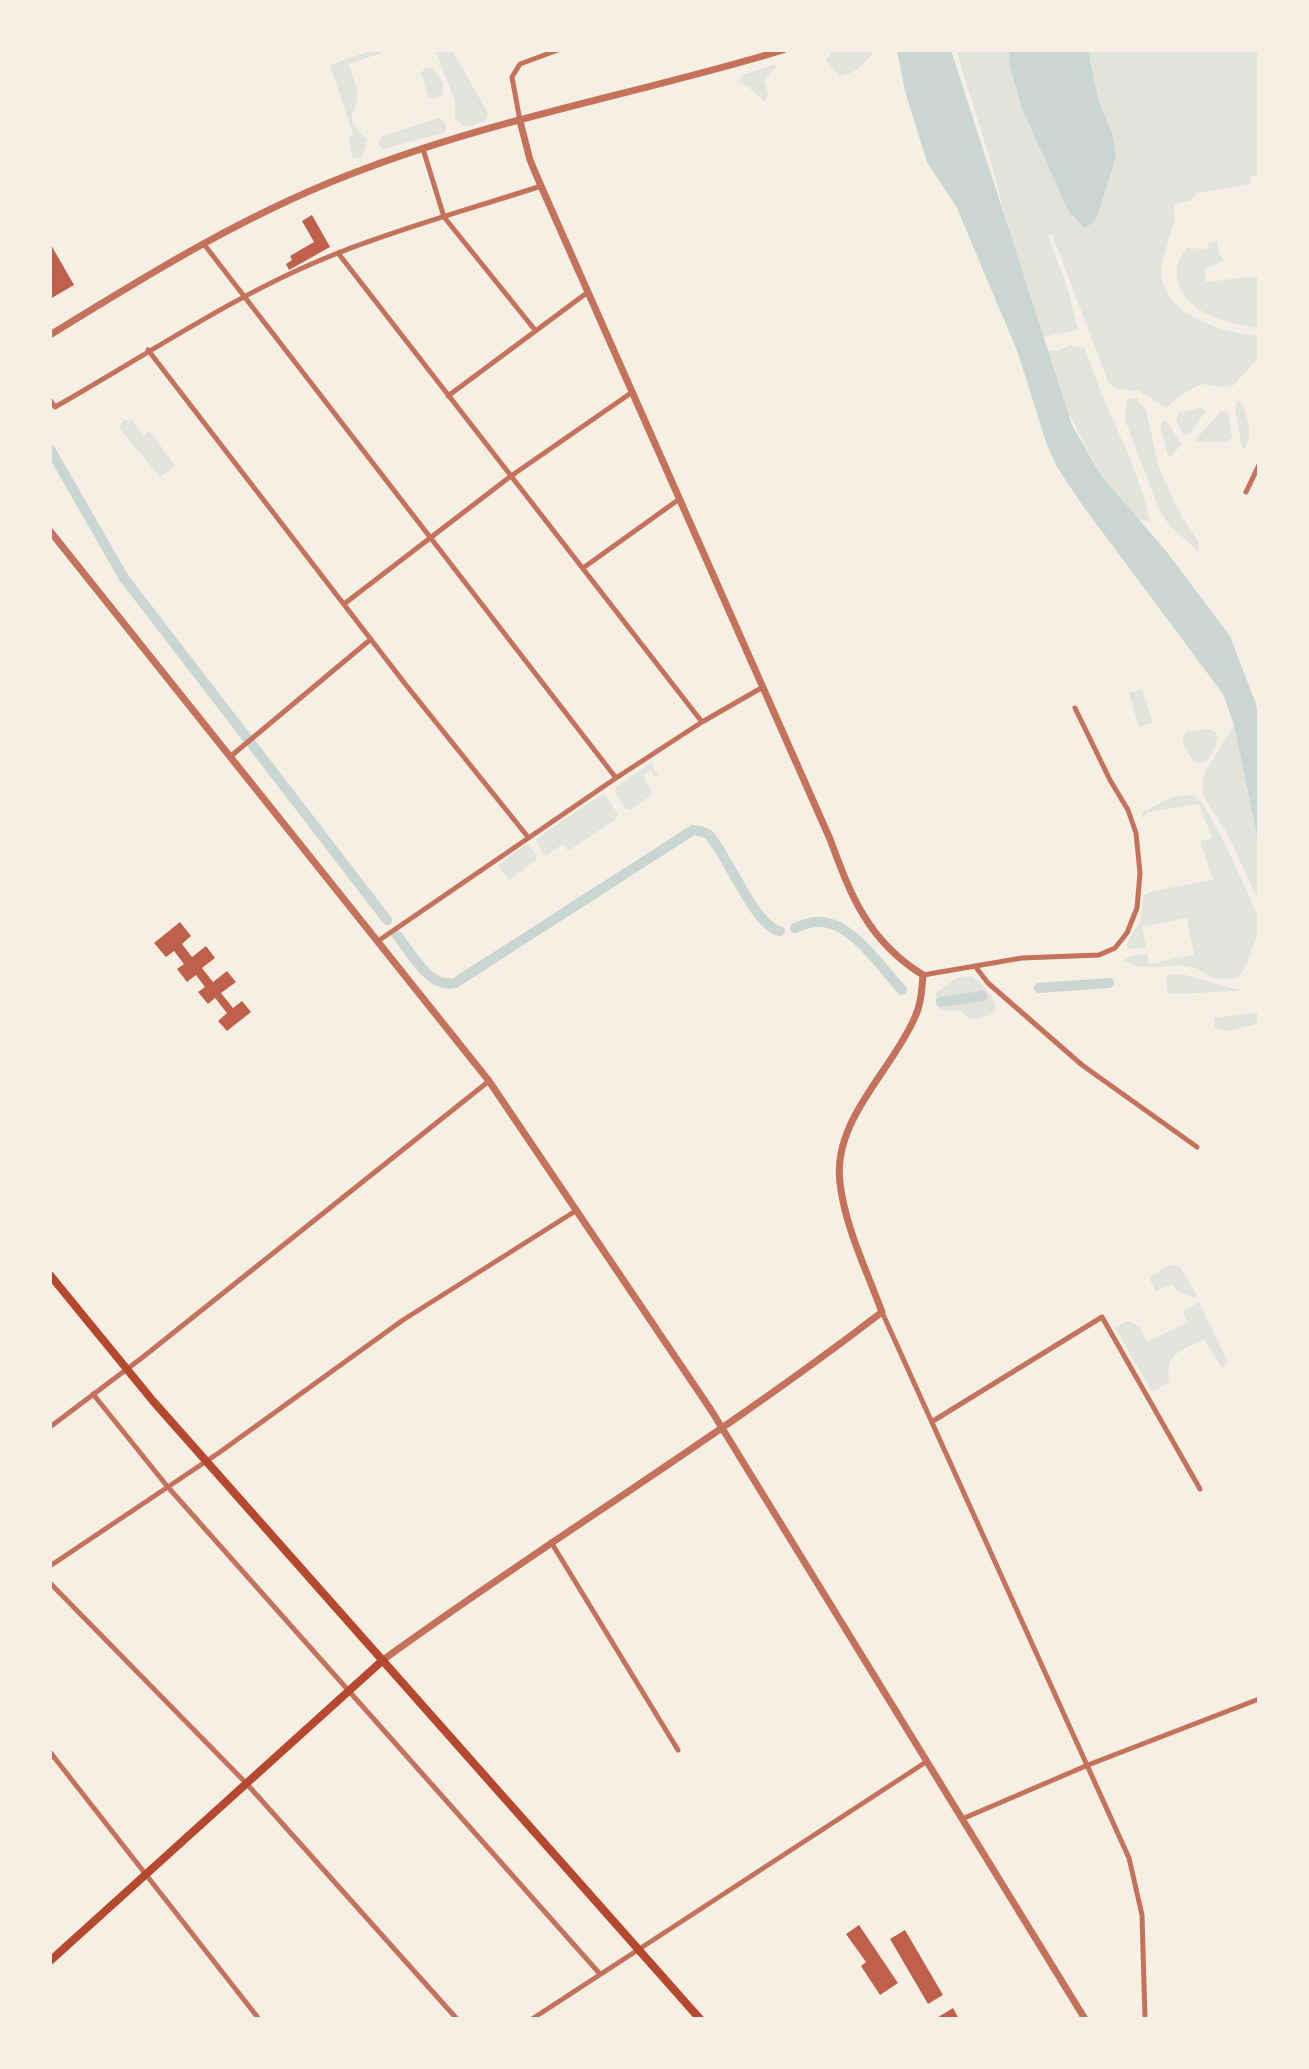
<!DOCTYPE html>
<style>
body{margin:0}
#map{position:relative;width:1309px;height:2069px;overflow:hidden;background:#f6efe4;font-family:Helvetica,sans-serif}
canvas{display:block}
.frame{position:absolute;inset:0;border:52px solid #f6efe4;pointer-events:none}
</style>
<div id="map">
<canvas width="1309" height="2069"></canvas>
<div class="frame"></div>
</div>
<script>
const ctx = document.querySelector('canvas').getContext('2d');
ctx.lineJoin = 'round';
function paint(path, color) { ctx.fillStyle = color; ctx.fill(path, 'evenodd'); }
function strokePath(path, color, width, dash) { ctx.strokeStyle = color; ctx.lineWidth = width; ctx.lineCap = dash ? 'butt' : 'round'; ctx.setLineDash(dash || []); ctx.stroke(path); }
paint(new Path2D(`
 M 372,50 L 382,50 L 381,53 L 349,64 C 351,73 356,82 357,91 C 360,112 339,115 367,139 L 363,156 L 357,159 L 352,157 L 349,137 L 353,134 L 330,65 Z
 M 435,50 L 452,50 L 488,113 L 486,121 L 466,127 L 455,119 L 455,101 Z
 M 832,50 L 875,50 C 865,63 856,74 839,76 L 826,61 Z
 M 956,50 L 1259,50 L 1259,175 L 1250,177 L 1251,184 L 1196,193 L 1192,200 L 1173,205 L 1175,218 L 1161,267 C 1159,314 1222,333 1259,336 L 1259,357 L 1234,385 L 1223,387 L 1201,384 L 1179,396 L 1166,408 L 1139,391 L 1119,389 L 1109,384 L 1052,234 L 1048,236 L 1067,286 L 1078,330 L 1045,337 L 1037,342 L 993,169 Z
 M 772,65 L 778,65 L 764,80 L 768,94 L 765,102 L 746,85 L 737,82 L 745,74 Z
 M 425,68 L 433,68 L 443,83 L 443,94 L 437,98 L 429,99 L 421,73 Z
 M 440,118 L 446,123 L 446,130 L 443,133 L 383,149 L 378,145 L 382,136 Z
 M 1217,241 L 1219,254 L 1225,260 L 1205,269 L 1206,282 L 1259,276 L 1259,328 C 1243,326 1224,322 1209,315 C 1182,302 1164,274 1187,248 L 1209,249 L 1208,243 Z
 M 1070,345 L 1085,348 C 1103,407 1137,461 1150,521 L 1139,520 L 1100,474 L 1069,414 L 1055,395 L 1047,350 L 1058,351 Z
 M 1136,398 L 1146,410 L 1159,468 L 1180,514 L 1199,542 L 1198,551 L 1170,526 L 1159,510 L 1125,420 L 1127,399 Z
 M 1237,402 L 1241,402 C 1248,416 1253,435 1245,449 L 1242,448 L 1235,411 Z
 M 1202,407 L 1205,412 L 1189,434 L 1184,435 L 1176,420 L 1179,413 Z
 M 1221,411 L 1228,412 L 1232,437 L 1228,442 L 1197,442 L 1196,439 Z
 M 1165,419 L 1182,444 L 1171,456 L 1168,456 L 1160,426 Z
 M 124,420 L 132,420 L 143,436 L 150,431 L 175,466 L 160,477 L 120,429 L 119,426 Z
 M 1142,689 L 1153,723 L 1139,727 L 1129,693 Z
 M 1234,725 L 1259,845 L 1259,902 L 1228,835 L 1203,795 L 1203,776 Z
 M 1211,729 L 1217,734 C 1218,746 1210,762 1198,764 C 1189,759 1183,747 1183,737 L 1187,731 Z
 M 651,763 L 654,764 L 652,766 L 658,775 L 655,777 L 650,770 L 643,776 L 652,791 L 651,795 L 631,810 L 626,809 L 615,793 L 616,787 Z
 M 601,795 L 605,795 L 618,814 L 616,819 L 568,851 L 563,844 L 547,855 L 542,853 L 536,839 Z
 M 1181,795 C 1185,796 1190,795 1194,796 C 1210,803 1250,899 1259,919 C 1259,931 1256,938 1252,949 C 1244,973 1243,983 1214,978 C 1206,976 1200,968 1192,967 C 1170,962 1147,974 1124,961 C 1130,954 1138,955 1147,954 L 1149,964 L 1194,955 L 1187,918 L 1142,927 L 1146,947 L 1128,949 L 1126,944 L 1140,922 L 1144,895 L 1153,891 L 1213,880 L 1200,841 L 1212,838 L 1199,804 L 1148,812 L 1142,819 L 1143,812 L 1170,798 Z
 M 525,845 L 530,846 L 537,857 L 535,861 L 509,880 L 498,865 Z
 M 1182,974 L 1242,991 L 1168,994 L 1166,978 L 1168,975 Z
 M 972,976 C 984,986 992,993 996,1008 L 991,1015 L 977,1019 L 969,1018 L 961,1011 L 940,1010 L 936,1005 L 936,993 L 956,978 Z
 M 1259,1012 L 1259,1023 L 1228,1031 L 1215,1028 L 1214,1018 Z
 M 1175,1265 L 1180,1267 L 1197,1296 L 1194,1298 L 1177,1291 L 1172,1284 L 1156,1291 L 1149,1278 L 1168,1266 Z
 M 1199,1302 L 1228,1362 L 1222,1368 L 1204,1339 C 1180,1352 1165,1352 1169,1382 L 1152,1392 L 1115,1327 L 1128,1321 L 1139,1326 L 1147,1342 L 1188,1322 L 1183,1312 Z`), '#e2e4dc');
paint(new Path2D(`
 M 897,50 L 951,50 L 1072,425 L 1100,474 L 1166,551 L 1230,636 L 1259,712 L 1259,845 L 1234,725 L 1223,694 L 1083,506 L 1057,467 L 1047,445 L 1018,353 L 957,208 L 927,162 L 905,91 Z
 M 1009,50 L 1088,50 L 1098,99 L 1112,133 L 1116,156 L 1099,211 L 1094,222 L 1084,228 L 1068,210 L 1021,106 L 1009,62 Z`), '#c9d6d2');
strokePath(new Path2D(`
 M 50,449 L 124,578 L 387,920
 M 795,928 C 803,925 811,921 820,922 C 852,922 882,969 902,990
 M 396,934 C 411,952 429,989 455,983 L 693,830 C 699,831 706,831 710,836 C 727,855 756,928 780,931
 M 1039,988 L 1109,983
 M 941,1002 L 982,996`), '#c9d6d2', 10);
paint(new Path2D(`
 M 312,215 L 330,247 L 289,270 L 286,264 L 292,260 L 290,256 L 314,242 L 302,221 Z
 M 50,243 L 74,285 L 50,299 Z
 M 180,922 L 191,936 L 182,944 L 192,957 L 206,946 L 215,958 L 202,968 L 213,982 L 227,971 L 236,982 L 221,993 L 233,1008 L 242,1001 L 251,1012 L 227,1031 L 218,1021 L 227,1013 L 215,998 L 208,1004 L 198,992 L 205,987 L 196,975 L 187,982 L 177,969 L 184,964 L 174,951 L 166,957 L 154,943 Z
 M 859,1925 L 898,1983 L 880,1995 L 861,1966 L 866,1962 L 846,1934 Z
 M 905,1930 L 943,1995 L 928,2004 L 890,1939 Z
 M 953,2008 L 959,2019 L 935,2019 Z`), '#bf614a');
strokePath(new Path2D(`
 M 520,121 L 512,77 L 520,64 L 558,50
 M 423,149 L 444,217 L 535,330
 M 203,243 L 616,778
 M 338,253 L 702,722
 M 148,350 L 406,685 L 528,837
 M 448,396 L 588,292
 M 50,400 L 55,407 C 149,354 238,292 338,253 C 404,227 474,208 541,186
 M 1246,492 L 1259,465
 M 583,568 L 678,500
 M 344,604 L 511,476 L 631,393
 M 231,756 L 371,639
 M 378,941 L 616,778 L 702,722 L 763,687
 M 975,966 L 988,983 L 1082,1065 L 1197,1147
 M 923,975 L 1022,958 L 1099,955 L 1115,948 L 1127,933 L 1137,908 L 1140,873 L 1136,833 L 1128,810 L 1110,780 L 1075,708
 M 882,1312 L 1129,1858 L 1142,1915 L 1145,2019
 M 93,1394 L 167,1486 L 600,1974
 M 933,1421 L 1102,1317 L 1200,1489
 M 50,1427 L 143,1357 L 489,1081
 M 551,1542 L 678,1750
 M 50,1566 L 220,1452 L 403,1320 L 577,1210
 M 50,1583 L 246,1783 L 457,2019
 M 50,1752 L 259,2019
 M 962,1819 L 1088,1765 L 1259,1699
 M 532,2019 L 926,1762`), '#c5725c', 5);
strokePath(new Path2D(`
 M 50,335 C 152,272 254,209 367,168 C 502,117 645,92 783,50
 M 50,531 L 489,1081 L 711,1410 L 1085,2019
 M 383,1660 C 547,1541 721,1436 882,1312 C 867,1271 845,1227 840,1183 C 832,1120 892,1071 915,1017 C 921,1004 922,989 923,975 C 868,941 851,896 830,839 L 541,186 L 530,160 L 520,121`), '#c5725c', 7);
strokePath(new Path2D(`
 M 50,1275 L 153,1401 L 700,2019
 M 50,1961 L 383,1660`), '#b5482f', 8);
</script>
